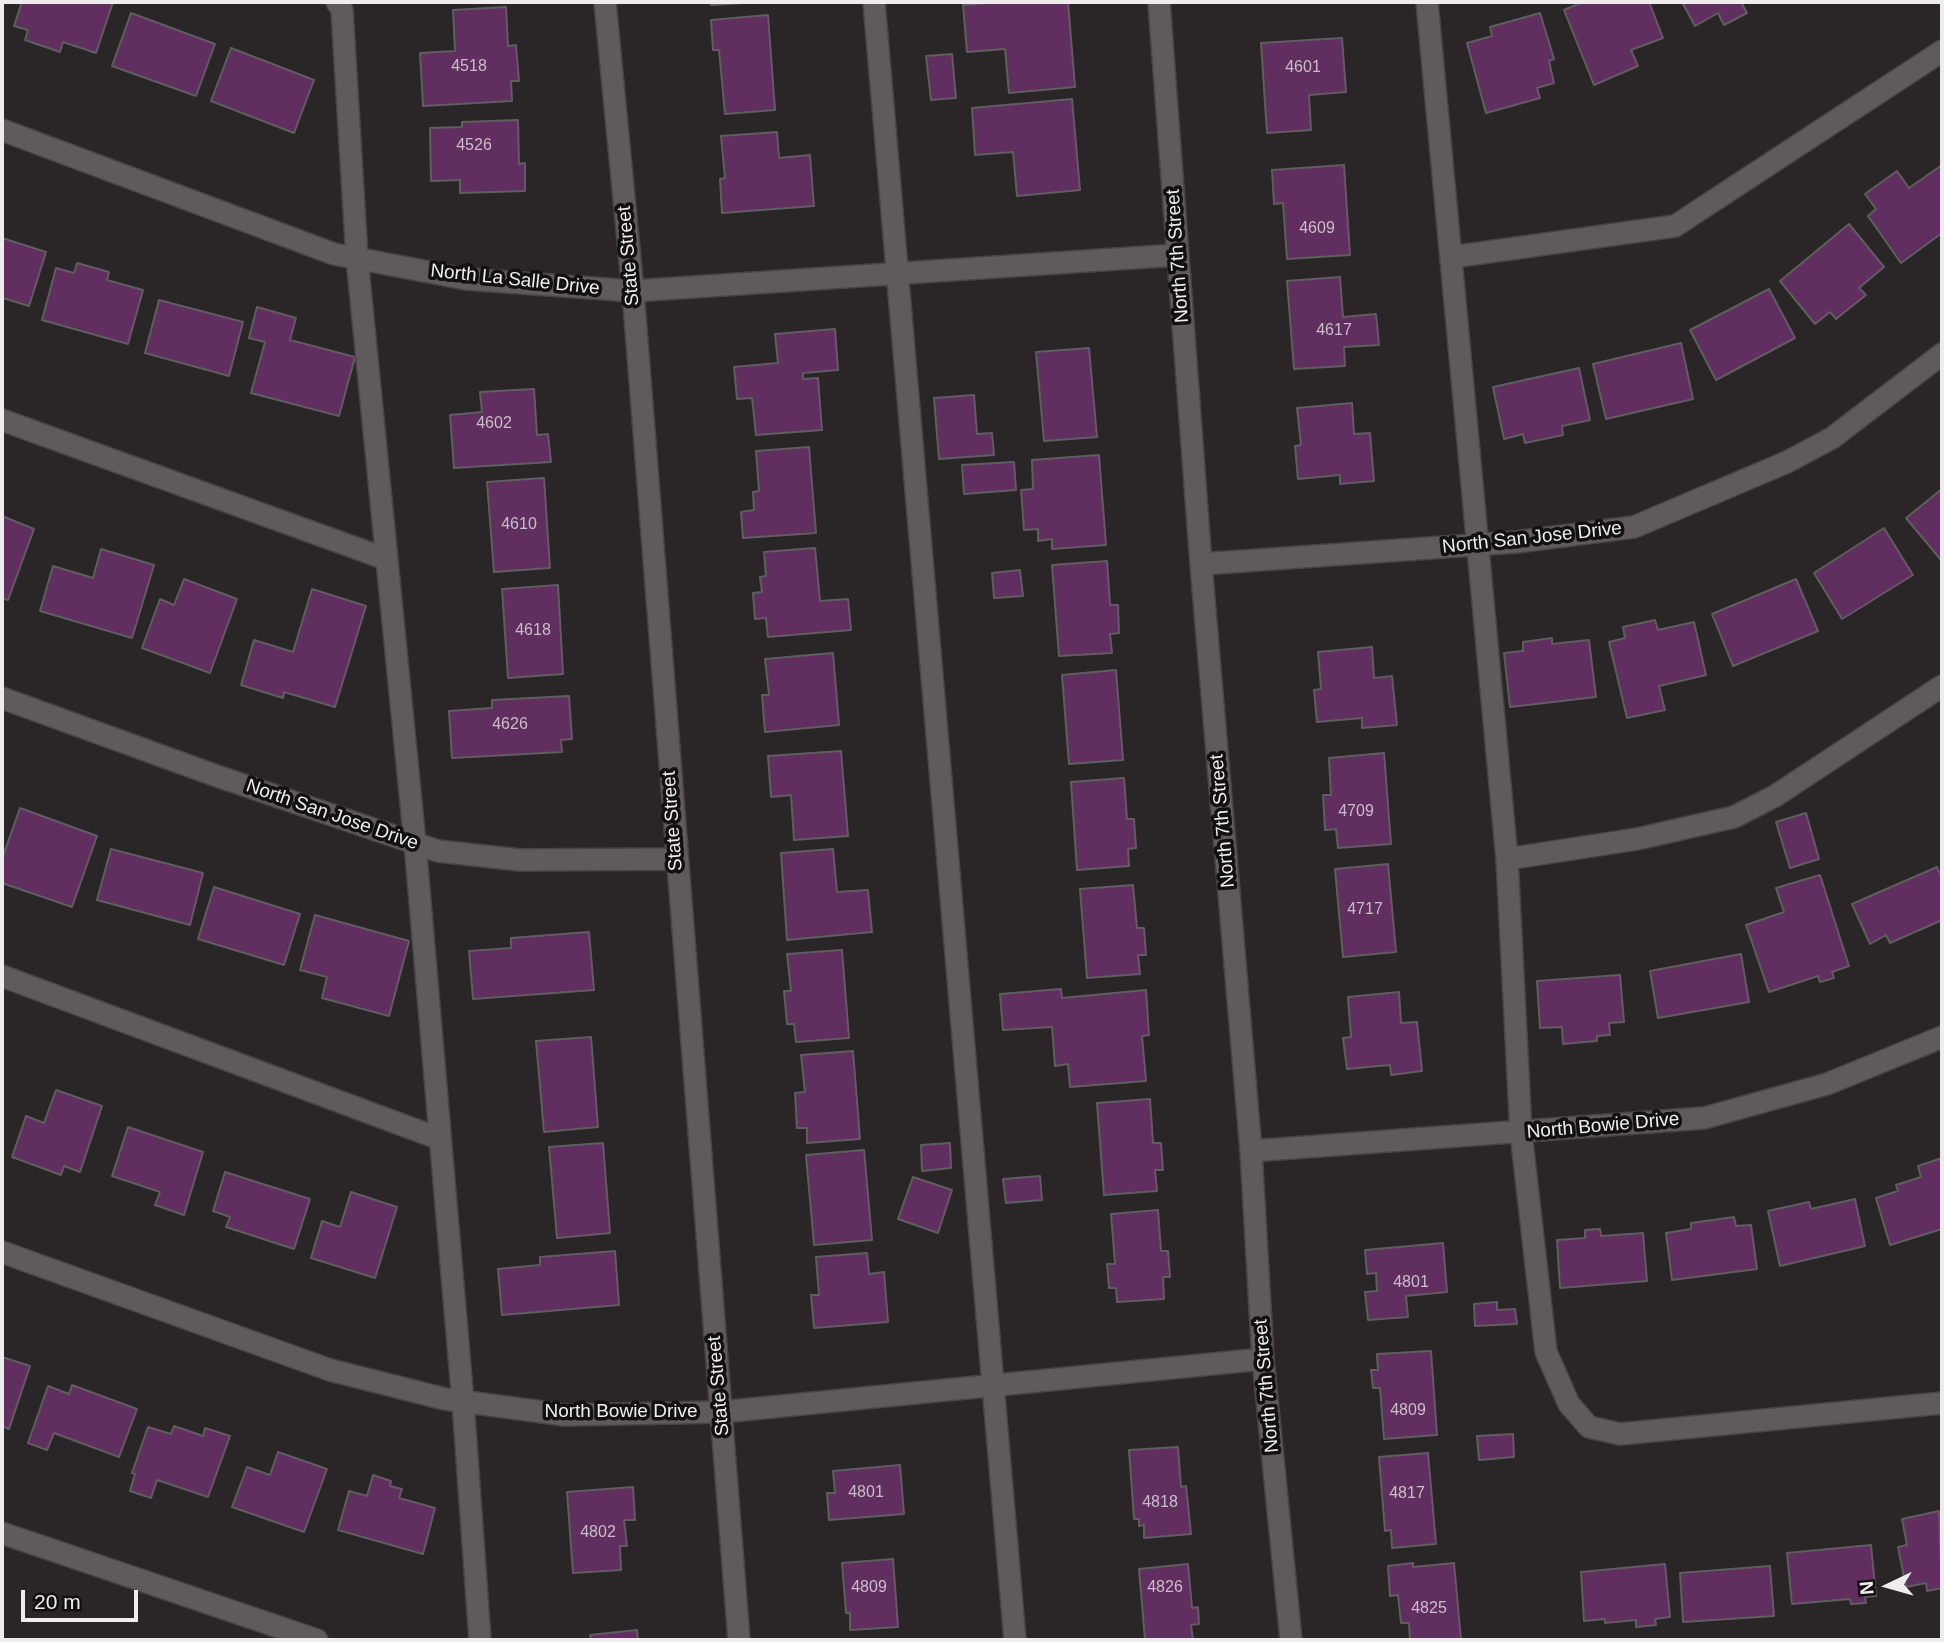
<!DOCTYPE html>
<style>
body{margin:0}
#map{position:relative;width:1944px;height:1642px;overflow:hidden;background:#2a2628;font-family:Helvetica,sans-serif}
canvas{display:block}
.frame{position:absolute;inset:0;border:4px solid #efeced;pointer-events:none}
.north{position:absolute;left:1853px;top:1551px;width:70px;height:70px;-webkit-text-stroke:5px #121011;paint-order:stroke;rotate:265deg;font-size:19px;font-weight:700;line-height:28px;text-align:center;color:#efeced}
.north::after{content:'';display:block;margin:auto;width:24px;height:32px;background:#efeced;clip-path:polygon(50% 0,100% 100%,50% 72%,0 100%)}
.scale{position:absolute;left:21px;top:1590px;width:117px;height:32px;box-sizing:border-box;border:4px solid #efeced;border-top:0;padding-left:9px;font-size:21px;line-height:24px;white-space:nowrap;color:#efeced;-webkit-text-stroke:5px #121011;paint-order:stroke}
</style>
<div id="map">
<canvas width="1944" height="1642"></canvas>
<div class="frame"></div>
<div class="north">N</div>
<div class="scale">20 m</div>
</div>
<script>
const ctx = document.querySelector('canvas').getContext('2d');
ctx.lineJoin = 'round';
function paint(path, color) { ctx.fillStyle = color; ctx.fill(path, 'evenodd'); }
function strokePath(path, color, width, dash) { ctx.strokeStyle = color; ctx.lineWidth = width; ctx.lineCap = dash ? 'butt' : 'round'; ctx.setLineDash(dash || []); ctx.stroke(path); }
function drawText(font, color, halo, rows, align = 'center') {
  ctx.font = font + ' Helvetica,sans-serif'; ctx.lineWidth = 7; ctx.setLineDash([]); ctx.textBaseline = 'middle'; ctx.strokeStyle = halo; ctx.fillStyle = color; for (const [text, x, y, turn = 0] of rows) {
    ctx.save(); ctx.translate(x, y); ctx.rotate((+turn || 0) * Math.PI / 180); ctx.textAlign = isNaN(turn) ? turn : align; if (halo) ctx.strokeText(text, 0, 0); ctx.fillText(text, 0, 0); ctx.restore();
  }
}
const building = new Path2D(`
 M 22,2 L 113,2 L 96,53 L 63,42 L 60,52 L 25,40 L 28,30 L 14,26 Z
 M 711,2 L 758,2 L 711,5 Z
 M 1001,2 L 1068,2 L 1075,87 L 1009,93 L 1005,49 L 967,52 L 963,5 Z
 M 1583,2 L 1649,2 L 1663,38 L 1631,50 L 1638,66 L 1594,85 L 1564,10 Z
 M 1682,2 L 1741,2 L 1747,13 L 1724,25 L 1718,13 L 1695,26 Z
 M 506,7 L 508,46 L 516,45 L 519,81 L 511,81 L 512,101 L 423,106 L 420,53 L 455,51 L 453,10 Z
 M 131,13 L 215,44 L 196,96 L 112,66 Z
 M 1540,13 L 1554,59 L 1549,61 L 1554,83 L 1537,88 L 1540,98 L 1486,113 L 1467,43 L 1492,36 L 1490,27 Z
 M 768,15 L 775,110 L 725,114 L 719,50 L 713,50 L 711,20 Z
 M 1342,38 L 1346,92 L 1309,95 L 1311,130 L 1267,133 L 1261,43 Z
 M 231,48 L 314,80 L 294,133 L 211,101 Z
 M 952,54 L 956,98 L 931,100 L 926,56 Z
 M 1072,99 L 1080,190 L 1017,196 L 1013,152 L 975,155 L 972,108 Z
 M 518,120 L 519,164 L 525,163 L 525,191 L 460,193 L 460,180 L 431,181 L 430,128 L 462,127 L 462,122 Z
 M 777,132 L 779,158 L 810,155 L 814,206 L 722,213 L 720,179 L 725,178 L 721,136 Z
 M 1344,165 L 1350,255 L 1287,259 L 1283,203 L 1274,204 L 1272,170 Z
 M 1942,165 L 1942,233 L 1901,263 L 1868,216 L 1876,209 L 1865,194 L 1897,171 L 1909,188 Z
 M 1849,224 L 1884,267 L 1859,288 L 1866,295 L 1836,319 L 1830,312 L 1815,324 L 1780,281 Z
 M 2,238 L 46,252 L 29,306 L 3,298 L 2,301 Z
 M 77,263 L 109,272 L 107,280 L 143,290 L 128,344 L 42,320 L 56,268 L 74,273 Z
 M 1340,277 L 1343,317 L 1376,314 L 1379,345 L 1344,347 L 1345,366 L 1294,369 L 1287,281 Z
 M 1769,289 L 1795,338 L 1716,380 L 1690,330 Z
 M 159,300 L 243,322 L 229,376 L 145,353 Z
 M 257,307 L 296,318 L 290,340 L 355,357 L 339,416 L 251,393 L 265,342 L 249,338 Z
 M 835,329 L 838,370 L 803,373 L 803,379 L 818,378 L 822,430 L 756,435 L 752,398 L 737,399 L 734,367 L 778,363 L 775,334 Z
 M 1681,343 L 1693,399 L 1606,419 L 1593,364 Z
 M 1089,348 L 1097,437 L 1044,441 L 1036,352 Z
 M 1579,368 L 1590,420 L 1562,426 L 1563,435 L 1525,443 L 1523,434 L 1504,439 L 1493,387 Z
 M 534,389 L 537,435 L 548,434 L 551,462 L 454,468 L 450,415 L 482,412 L 480,392 Z
 M 974,395 L 977,434 L 992,433 L 994,455 L 939,459 L 934,398 Z
 M 1352,403 L 1354,434 L 1370,433 L 1374,481 L 1340,484 L 1340,475 L 1298,479 L 1295,446 L 1301,445 L 1297,408 Z
 M 809,447 L 816,533 L 743,538 L 741,512 L 754,510 L 753,492 L 759,491 L 756,451 Z
 M 1099,455 L 1106,545 L 1052,549 L 1052,539 L 1038,541 L 1038,529 L 1024,530 L 1021,490 L 1033,489 L 1032,460 Z
 M 1014,462 L 1016,490 L 964,494 L 962,465 Z
 M 544,478 L 550,568 L 494,572 L 487,482 Z
 M 1942,489 L 1942,560 L 1941,560 L 1906,518 Z
 M 2,516 L 34,529 L 8,600 L 2,598 Z
 M 1884,528 L 1913,575 L 1842,619 L 1814,573 Z
 M 815,548 L 820,601 L 848,599 L 851,630 L 768,637 L 766,618 L 755,619 L 753,593 L 762,592 L 760,577 L 766,576 L 764,552 Z
 M 101,549 L 154,565 L 132,638 L 40,611 L 53,566 L 93,578 Z
 M 1107,561 L 1110,605 L 1118,605 L 1119,633 L 1110,634 L 1112,653 L 1059,656 L 1052,565 Z
 M 1020,570 L 1023,596 L 994,598 L 992,573 Z
 M 184,579 L 237,599 L 210,673 L 142,648 L 160,599 L 174,605 Z
 M 1796,579 L 1818,631 L 1733,666 L 1712,614 Z
 M 558,585 L 563,674 L 508,678 L 502,589 Z
 M 312,589 L 366,606 L 335,707 L 284,692 L 283,698 L 241,685 L 254,640 L 293,652 Z
 M 1655,620 L 1658,630 L 1694,622 L 1706,675 L 1659,686 L 1665,710 L 1627,718 L 1609,642 L 1625,638 L 1623,627 Z
 M 1552,638 L 1552,644 L 1589,640 L 1596,697 L 1510,707 L 1504,653 L 1523,651 L 1523,642 Z
 M 1372,647 L 1374,678 L 1392,676 L 1397,725 L 1362,728 L 1362,718 L 1317,722 L 1314,690 L 1321,689 L 1318,652 Z
 M 833,653 L 839,725 L 765,732 L 762,695 L 769,695 L 765,659 Z
 M 1116,670 L 1123,760 L 1069,764 L 1062,675 Z
 M 569,696 L 572,739 L 561,740 L 562,752 L 452,758 L 449,711 L 492,708 L 492,700 Z
 M 841,751 L 848,836 L 794,840 L 791,795 L 771,797 L 768,756 Z
 M 1384,753 L 1391,844 L 1338,848 L 1336,829 L 1325,830 L 1323,795 L 1331,795 L 1329,758 Z
 M 1124,778 L 1127,819 L 1134,819 L 1136,848 L 1128,849 L 1129,866 L 1077,870 L 1071,782 Z
 M 20,808 L 97,836 L 72,907 L 2,883 L 2,859 Z
 M 1806,813 L 1819,859 L 1790,868 L 1776,822 Z
 M 111,849 L 203,873 L 190,925 L 97,900 Z
 M 833,849 L 837,892 L 868,890 L 872,932 L 787,940 L 781,853 Z
 M 1388,864 L 1396,952 L 1343,957 L 1335,869 Z
 M 1937,867 L 1942,879 L 1942,920 L 1890,943 L 1886,935 L 1870,944 L 1852,904 Z
 M 1820,875 L 1849,966 L 1832,972 L 1834,978 L 1820,982 L 1818,976 L 1769,992 L 1746,925 L 1784,912 L 1776,888 Z
 M 1133,885 L 1137,928 L 1144,928 L 1146,955 L 1138,955 L 1140,974 L 1087,978 L 1080,889 Z
 M 214,887 L 300,914 L 284,965 L 198,939 Z
 M 315,915 L 409,941 L 389,1016 L 322,998 L 327,977 L 300,970 Z
 M 589,932 L 594,990 L 473,999 L 469,951 L 511,948 L 511,938 Z
 M 842,950 L 849,1038 L 796,1042 L 794,1024 L 787,1024 L 784,991 L 791,991 L 787,954 Z
 M 1741,954 L 1749,1002 L 1658,1018 L 1650,971 Z
 M 1620,975 L 1624,1022 L 1609,1023 L 1610,1035 L 1597,1036 L 1597,1041 L 1563,1044 L 1562,1027 L 1540,1028 L 1537,981 Z
 M 1061,989 L 1062,998 L 1146,990 L 1149,1035 L 1142,1036 L 1146,1081 L 1070,1087 L 1068,1064 L 1055,1066 L 1052,1027 L 1003,1030 L 1000,994 Z
 M 1399,992 L 1401,1023 L 1417,1022 L 1422,1071 L 1391,1075 L 1390,1065 L 1347,1069 L 1343,1038 L 1351,1037 L 1348,997 Z
 M 591,1037 L 598,1127 L 544,1132 L 536,1041 Z
 M 853,1051 L 860,1139 L 807,1143 L 807,1128 L 797,1128 L 795,1093 L 805,1092 L 801,1055 Z
 M 56,1090 L 102,1106 L 80,1172 L 64,1166 L 61,1175 L 12,1157 L 26,1116 L 44,1123 Z
 M 1150,1099 L 1153,1143 L 1161,1143 L 1163,1170 L 1155,1170 L 1157,1191 L 1104,1195 L 1097,1103 Z
 M 128,1127 L 203,1152 L 184,1215 L 155,1205 L 160,1192 L 112,1176 Z
 M 603,1143 L 610,1233 L 557,1238 L 549,1147 Z
 M 950,1143 L 951,1168 L 922,1171 L 921,1145 Z
 M 864,1150 L 872,1240 L 814,1245 L 806,1155 Z
 M 1942,1158 L 1942,1229 L 1890,1245 L 1876,1198 L 1898,1191 L 1896,1185 L 1921,1177 L 1918,1166 Z
 M 225,1172 L 310,1199 L 294,1249 L 226,1227 L 230,1217 L 213,1211 Z
 M 1040,1176 L 1042,1200 L 1006,1203 L 1003,1179 Z
 M 913,1177 L 952,1190 L 938,1233 L 898,1219 Z
 M 351,1192 L 397,1207 L 375,1278 L 311,1258 L 322,1221 L 340,1227 Z
 M 1855,1199 L 1865,1246 L 1780,1266 L 1768,1211 L 1809,1202 L 1811,1209 Z
 M 1158,1210 L 1161,1251 L 1168,1251 L 1170,1277 L 1163,1277 L 1164,1299 L 1117,1302 L 1116,1288 L 1109,1288 L 1107,1264 L 1115,1264 L 1111,1214 Z
 M 1734,1217 L 1736,1226 L 1751,1225 L 1757,1269 L 1672,1280 L 1666,1233 L 1691,1229 L 1691,1223 Z
 M 1600,1229 L 1601,1236 L 1643,1233 L 1647,1281 L 1560,1288 L 1557,1240 L 1585,1238 L 1585,1230 Z
 M 1443,1243 L 1447,1292 L 1406,1296 L 1408,1317 L 1368,1320 L 1365,1292 L 1377,1291 L 1376,1273 L 1367,1274 L 1365,1250 Z
 M 615,1251 L 619,1305 L 502,1315 L 498,1269 L 540,1265 L 540,1257 Z
 M 867,1253 L 869,1274 L 884,1272 L 888,1322 L 814,1328 L 811,1295 L 819,1295 L 816,1257 Z
 M 1497,1302 L 1497,1310 L 1515,1309 L 1517,1324 L 1475,1326 L 1474,1304 Z
 M 1431,1351 L 1437,1435 L 1384,1439 L 1380,1388 L 1373,1388 L 1371,1370 L 1378,1370 L 1377,1354 Z
 M 2,1357 L 30,1366 L 9,1429 L 2,1426 Z
 M 72,1385 L 137,1409 L 119,1457 L 54,1433 L 47,1450 L 28,1443 L 48,1386 L 69,1394 Z
 M 174,1426 L 203,1436 L 205,1428 L 230,1436 L 208,1497 L 157,1480 L 151,1498 L 130,1491 L 135,1474 L 132,1473 L 148,1427 L 171,1434 Z
 M 1513,1434 L 1514,1457 L 1479,1460 L 1477,1436 Z
 M 1178,1447 L 1181,1487 L 1186,1486 L 1191,1534 L 1144,1538 L 1144,1525 L 1139,1526 L 1139,1519 L 1134,1519 L 1129,1450 Z
 M 278,1452 L 327,1469 L 304,1532 L 232,1507 L 247,1467 L 270,1475 Z
 M 1428,1453 L 1436,1544 L 1392,1548 L 1391,1530 L 1385,1531 L 1379,1457 Z
 M 900,1465 L 904,1514 L 829,1520 L 827,1493 L 835,1493 L 833,1471 Z
 M 373,1475 L 391,1481 L 390,1486 L 402,1489 L 399,1498 L 435,1508 L 423,1554 L 338,1530 L 349,1491 L 367,1496 Z
 M 633,1487 L 635,1520 L 624,1520 L 627,1546 L 620,1546 L 621,1570 L 573,1573 L 567,1492 Z
 M 1939,1511 L 1942,1588 L 1927,1591 L 1926,1583 L 1906,1587 L 1898,1547 L 1907,1545 L 1902,1519 Z
 M 1871,1545 L 1876,1596 L 1865,1597 L 1866,1603 L 1851,1604 L 1850,1599 L 1792,1604 L 1787,1553 Z
 M 893,1559 L 898,1627 L 850,1630 L 850,1613 L 846,1613 L 842,1563 Z
 M 1413,1563 L 1413,1567 L 1454,1563 L 1461,1640 L 1410,1640 L 1409,1623 L 1401,1623 L 1398,1595 L 1390,1596 L 1388,1566 Z
 M 1188,1564 L 1192,1608 L 1198,1607 L 1199,1624 L 1191,1625 L 1193,1640 L 1145,1640 L 1139,1569 Z
 M 1665,1564 L 1670,1617 L 1655,1619 L 1656,1625 L 1636,1627 L 1636,1620 L 1605,1623 L 1605,1619 L 1584,1621 L 1581,1572 Z
 M 1770,1566 L 1774,1616 L 1683,1622 L 1680,1573 Z
 M 637,1630 L 638,1640 L 591,1640 L 590,1635 Z`);
paint(building, '#602e5f');
strokePath(building, '#605d60', 2);
const minor = new Path2D(`
 M 337,2 L 342,10 L 357,258 L 415,843 L 463,1402 L 480,1640
 M 605,2 L 633,291 L 739,1640
 M 874,2 L 1015,1640
 M 1159,2 L 1201,564 L 1251,1151 L 1263,1359 L 1291,1640
 M 1427,2 L 1507,859 L 1521,1133 L 1546,1352 L 1569,1404 L 1589,1427 L 1620,1434 L 1942,1403
 M 2,130 L 334,254 L 466,279 L 633,291 L 1177,255
 M 1452,257 L 1675,226 L 1942,51
 M 2,420 L 386,559
 M 1201,564 L 1516,542 L 1634,527 L 1787,462 L 1832,438 L 1942,354
 M 2,698 L 214,775 L 438,851 L 520,860 L 676,859
 M 1507,859 L 1637,839 L 1734,817 L 1775,796 L 1942,686
 M 2,976 L 440,1139
 M 1251,1151 L 1704,1118 L 1827,1084 L 1942,1037
 M 2,1252 L 330,1370 L 445,1399 L 565,1415 L 721,1412 L 1263,1359
 M 2,1533 L 317,1640`);
strokePath(minor, '#484446', 24);
strokePath(minor, '#5f5a5c', 21);
drawText('16px', '#cbbcca', null, [
 ["4518",469,67],
 ["4601",1303,68],
 ["4526",474,146],
 ["4609",1317,229],
 ["4617",1334,331],
 ["4602",494,424],
 ["4610",519,525],
 ["4618",533,631],
 ["4626",510,725],
 ["4709",1356,812],
 ["4717",1365,910],
 ["4801",1411,1283],
 ["4809",1408,1411],
 ["4801",866,1493],
 ["4817",1407,1494],
 ["4818",1160,1503],
 ["4802",598,1533],
 ["4809",869,1588],
 ["4826",1165,1588],
 ["4825",1429,1609]
]);
drawText('19px', '#efeced', '#121011', [
 ["State Street",629,256,-95],
 ["North 7th Street",1178,256,-94],
 ["North La Salle Drive",515,280,6],
 ["North San Jose Drive",1532,538,-6],
 ["North San Jose Drive",332,815,19],
 ["State Street",673,821,-94],
 ["North 7th Street",1223,821,-95],
 ["North Bowie Drive",1603,1126,-5],
 ["State Street",719,1386,-95],
 ["North 7th Street",1267,1386,-95],
 ["North Bowie Drive",621,1412]
]);
</script>
